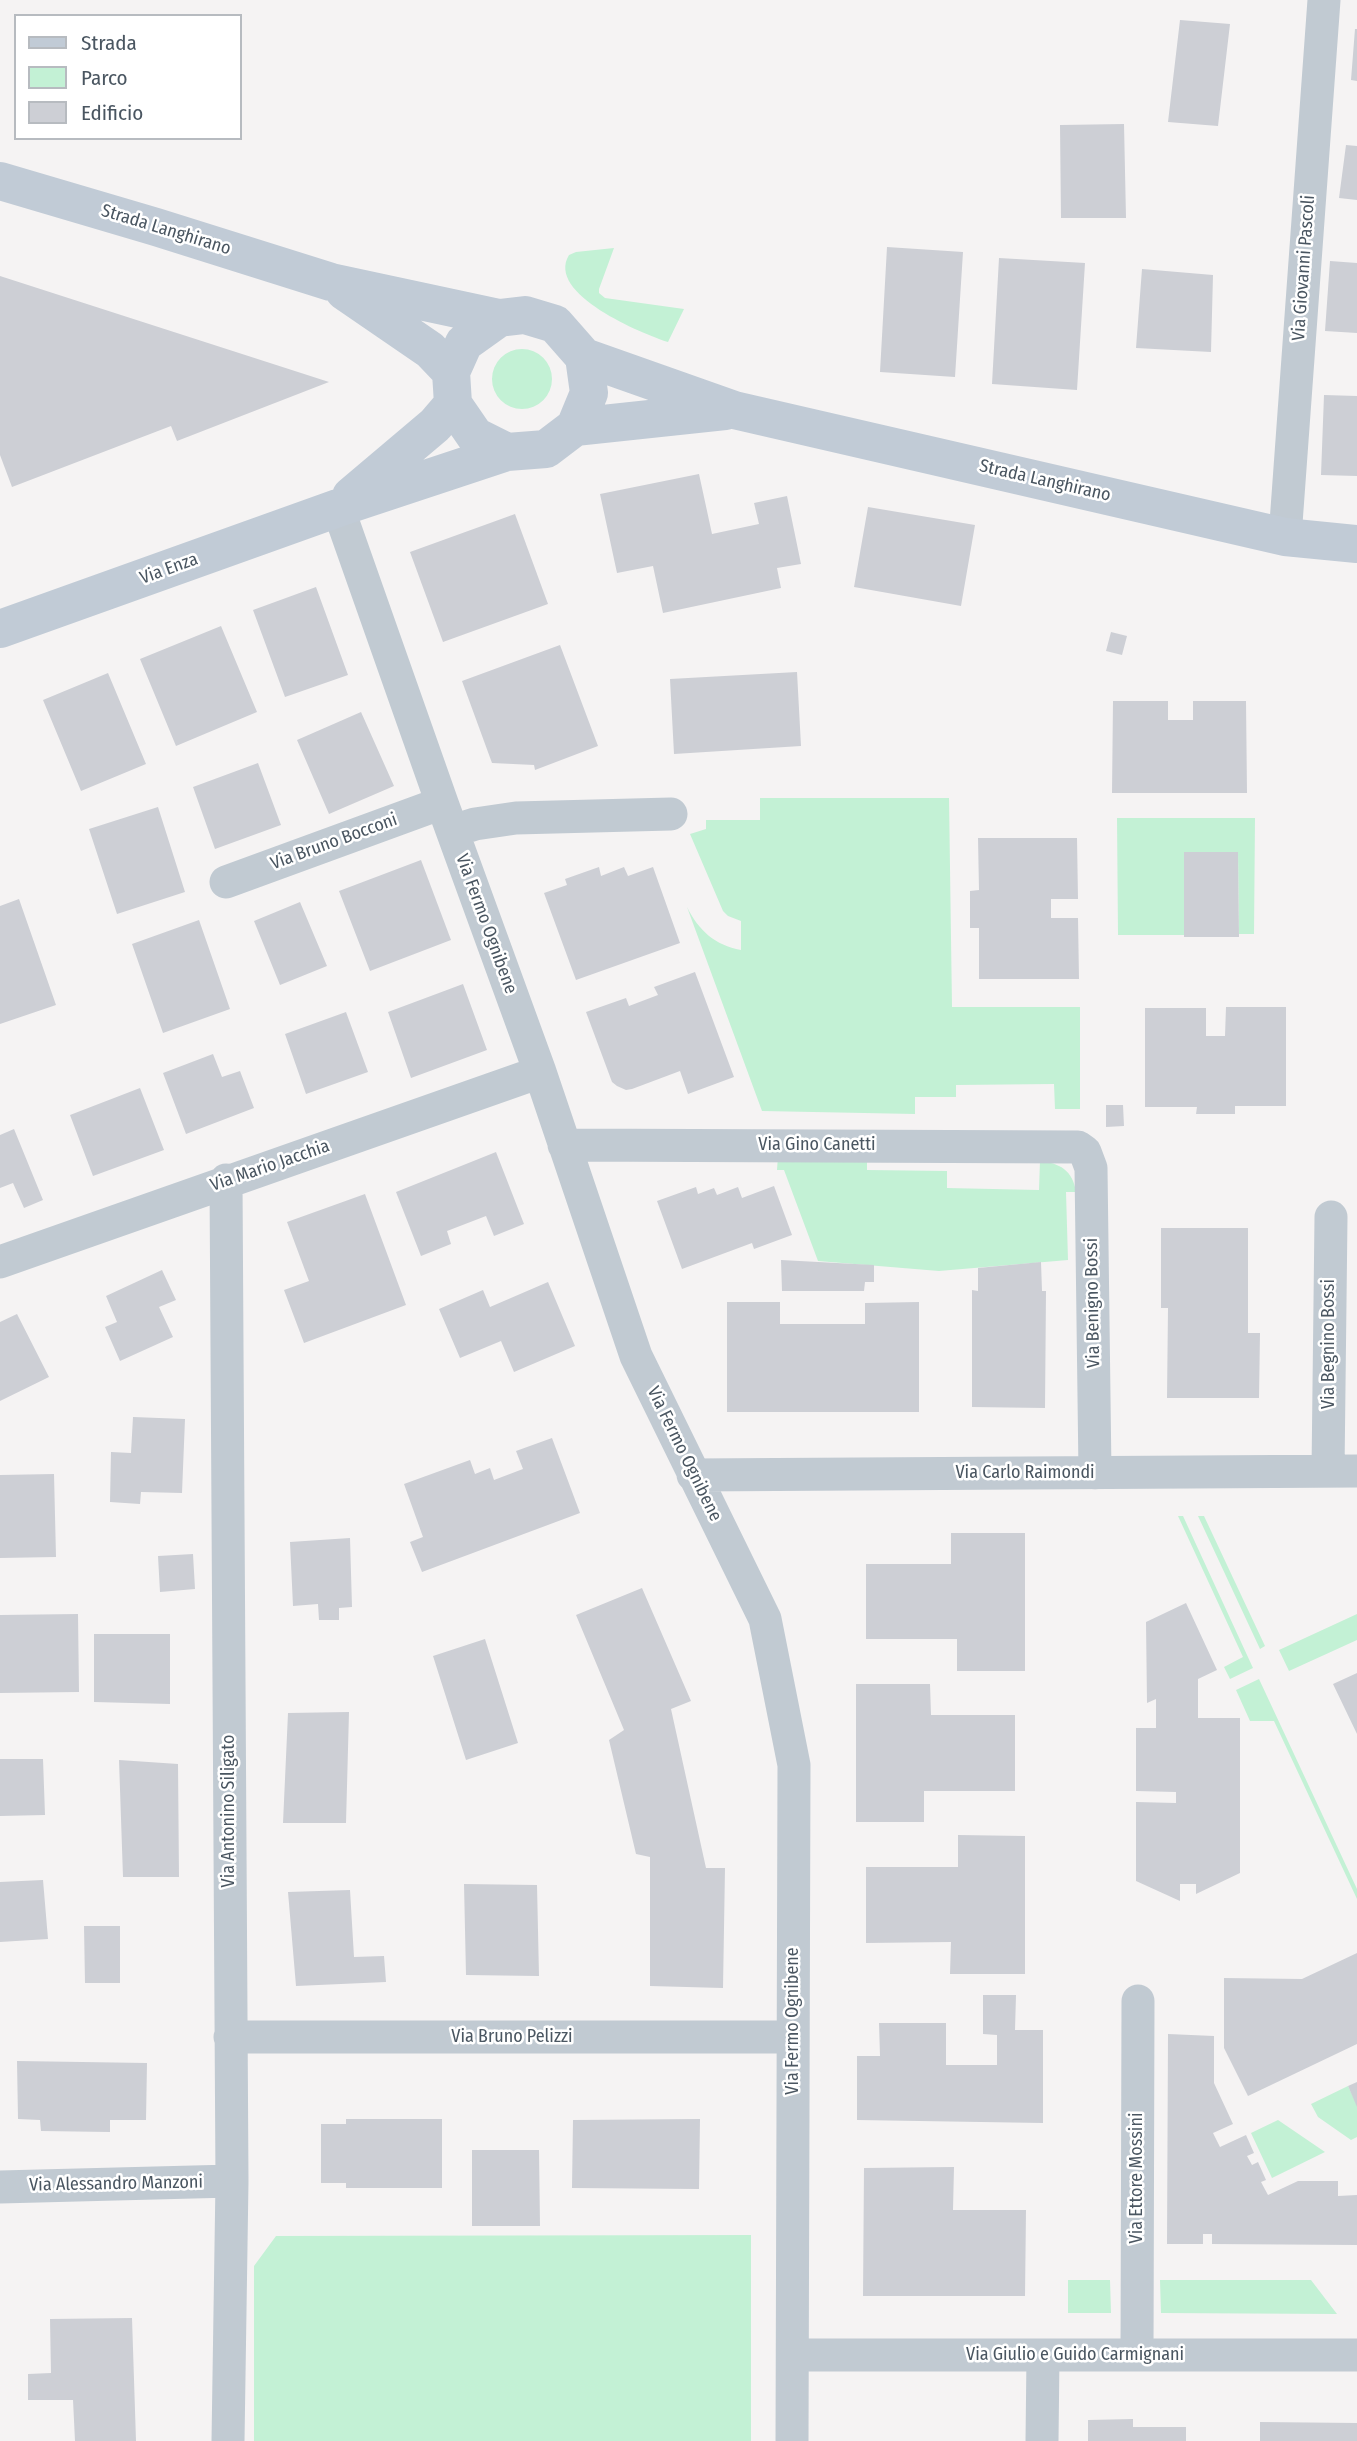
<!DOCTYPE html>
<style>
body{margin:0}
#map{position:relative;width:1357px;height:2441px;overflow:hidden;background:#f5f3f3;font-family:"Fira Sans Condensed",sans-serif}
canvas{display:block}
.legend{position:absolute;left:14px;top:14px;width:228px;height:126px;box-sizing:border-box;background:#fff;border:2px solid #b7bbc0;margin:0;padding:9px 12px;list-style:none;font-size:21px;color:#4a5661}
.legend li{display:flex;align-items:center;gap:14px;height:35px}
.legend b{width:35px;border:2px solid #b7bbc0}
</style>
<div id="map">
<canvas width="1357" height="2441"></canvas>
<ul class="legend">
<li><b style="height:9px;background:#c1cbd6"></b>Strada</li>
<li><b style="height:19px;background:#c3f1d5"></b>Parco</li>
<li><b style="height:19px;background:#cdcfd5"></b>Edificio</li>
</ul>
</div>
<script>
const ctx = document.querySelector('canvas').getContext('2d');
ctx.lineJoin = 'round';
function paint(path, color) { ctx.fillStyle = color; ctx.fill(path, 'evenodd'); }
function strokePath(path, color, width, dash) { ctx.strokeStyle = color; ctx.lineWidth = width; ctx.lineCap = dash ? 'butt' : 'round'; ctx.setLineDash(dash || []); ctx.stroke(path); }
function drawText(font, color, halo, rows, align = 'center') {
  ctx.font = font + ' "Fira Sans Condensed",sans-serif'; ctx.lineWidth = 5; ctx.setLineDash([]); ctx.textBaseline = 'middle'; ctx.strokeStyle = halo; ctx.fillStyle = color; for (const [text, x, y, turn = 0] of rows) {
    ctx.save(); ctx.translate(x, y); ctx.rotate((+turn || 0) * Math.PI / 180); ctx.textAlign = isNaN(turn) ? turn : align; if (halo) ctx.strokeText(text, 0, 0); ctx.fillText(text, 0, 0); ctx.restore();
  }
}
paint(new Path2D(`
 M 614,248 L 599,289 L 599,293 L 605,298 L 684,309 L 668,342 C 643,334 545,294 569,255 L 576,252 Z
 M492 379a30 30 0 1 1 60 0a30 30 0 1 1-60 0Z
 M 760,798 L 949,798 L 952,1007 L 1080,1007 L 1080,1109 L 1055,1109 L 1054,1084 L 956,1085 L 956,1097 L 915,1097 L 915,1114 L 762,1111 L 687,907 C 699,931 715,945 741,950 L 741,921 L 728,916 L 723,911 L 690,834 L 706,829 L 706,820 L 760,820 Z
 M 1117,818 L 1255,818 L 1254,934 L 1239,934 L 1238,852 L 1185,852 L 1184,935 L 1118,935 Z
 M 778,1156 L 867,1158 L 867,1170 L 947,1171 L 947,1188 L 1039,1190 L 1040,1161 C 1059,1163 1073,1170 1076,1192 L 1066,1192 L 1068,1260 L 939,1271 L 818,1261 L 784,1170 L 777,1170 Z
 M 1178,1516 L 1183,1516 L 1253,1668 L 1230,1679 L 1224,1667 L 1243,1657 Z
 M 1198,1516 L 1204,1516 L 1265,1646 L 1260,1649 Z
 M 1357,1614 L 1357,1640 L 1289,1671 L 1279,1650 Z
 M 1259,1679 L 1357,1889 L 1357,1899 L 1274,1721 L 1250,1721 L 1236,1690 Z
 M 1348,2086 L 1357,2105 L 1357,2137 L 1351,2140 L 1318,2117 L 1311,2104 Z
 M 1278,2120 L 1325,2152 L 1272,2178 L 1251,2133 Z
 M 751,2235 L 751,2441 L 254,2441 L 254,2266 L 276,2236 Z
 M 1068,2280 L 1110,2280 L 1111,2313 L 1068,2313 Z
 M 1160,2280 L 1311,2280 L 1337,2314 L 1161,2313 Z`), '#c3f1d5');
paint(new Path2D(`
 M 1180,20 L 1230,24 L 1218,126 L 1168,122 Z
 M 1355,29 L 1357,29 L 1357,81 L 1351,80 Z
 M 1124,124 L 1126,218 L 1061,218 L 1060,125 Z
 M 1346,145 L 1357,146 L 1357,200 L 1339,198 Z
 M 887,247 L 963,252 L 955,377 L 880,372 Z
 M 999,258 L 1085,263 L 1077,390 L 992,384 Z
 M 1330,261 L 1357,263 L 1357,333 L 1325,331 Z
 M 1142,269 L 1213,275 L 1211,352 L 1136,348 Z
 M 0,276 L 329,382 L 177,441 L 171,426 L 12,487 L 0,455 Z
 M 1324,395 L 1357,396 L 1357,476 L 1321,475 Z
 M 699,474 L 712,534 L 759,524 L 754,503 L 787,496 L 801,564 L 777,568 L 781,588 L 663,613 L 653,566 L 617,573 L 600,494 Z
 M 868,507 L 975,525 L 961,606 L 854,587 Z
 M 515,514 L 548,604 L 443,642 L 410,552 Z
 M 316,587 L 348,675 L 285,697 L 253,610 Z
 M 221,626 L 257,712 L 176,746 L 140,659 Z
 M 1111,632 L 1127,636 L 1122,655 L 1106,651 Z
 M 560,645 L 598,746 L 535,770 L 534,765 L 492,763 L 462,681 Z
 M 797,672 L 801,746 L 674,754 L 670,679 Z
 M 108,673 L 146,764 L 81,791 L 43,700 Z
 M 1113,701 L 1168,701 L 1168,720 L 1193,720 L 1193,701 L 1246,701 L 1247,793 L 1112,793 Z
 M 361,712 L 394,786 L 329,814 L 297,740 Z
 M 258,763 L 281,825 L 215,849 L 193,787 Z
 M 158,807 L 185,892 L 117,914 L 89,829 Z
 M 978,838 L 1077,838 L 1078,899 L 1051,899 L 1051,918 L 1078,918 L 1079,979 L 979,979 L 979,928 L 970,928 L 970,891 L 979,890 Z
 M 1184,852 L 1238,852 L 1239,937 L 1184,937 Z
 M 421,860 L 451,940 L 370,971 L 339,891 Z
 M 599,867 L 601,876 L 624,867 L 628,876 L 653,867 L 680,943 L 576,980 L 544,893 L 567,885 L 565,879 Z
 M 19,899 L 56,1005 L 0,1024 L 0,906 Z
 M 300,902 L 327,966 L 280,985 L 254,921 Z
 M 199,920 L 230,1009 L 163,1033 L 132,944 Z
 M 695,972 L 734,1077 L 688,1094 L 680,1071 L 632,1089 L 626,1090 L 617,1086 L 612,1082 L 586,1012 L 626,998 L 629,1006 L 658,995 L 654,987 Z
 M 463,984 L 487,1050 L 411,1078 L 388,1012 Z
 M 1226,1007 L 1286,1007 L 1286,1106 L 1235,1106 L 1235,1114 L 1196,1114 L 1197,1107 L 1145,1107 L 1145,1008 L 1206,1008 L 1206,1036 L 1225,1036 Z
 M 346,1012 L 368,1072 L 306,1094 L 285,1034 Z
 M 213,1054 L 222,1077 L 240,1071 L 254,1108 L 186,1134 L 163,1073 Z
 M 140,1088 L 164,1150 L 93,1176 L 70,1115 Z
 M 1106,1105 L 1123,1105 L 1124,1126 L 1106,1127 Z
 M 14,1129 L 43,1200 L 24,1208 L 13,1183 L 0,1188 L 0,1135 Z
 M 496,1152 L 524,1224 L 494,1236 L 486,1216 L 447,1231 L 451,1244 L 421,1256 L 396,1192 Z
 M 774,1186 L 792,1235 L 754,1249 L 752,1243 L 682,1269 L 657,1201 L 696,1187 L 698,1194 L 714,1188 L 717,1195 L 738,1187 L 742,1198 Z
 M 365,1194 L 406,1305 L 304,1343 L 284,1290 L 309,1281 L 287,1222 Z
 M 1161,1228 L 1248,1228 L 1248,1333 L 1260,1333 L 1259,1398 L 1167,1398 L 1168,1308 L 1161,1308 Z
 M 781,1260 L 874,1265 L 874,1282 L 865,1282 L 864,1291 L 782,1291 Z
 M 1041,1262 L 1042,1291 L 1046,1291 L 1045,1408 L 972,1407 L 972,1290 L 978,1291 L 978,1268 Z
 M 162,1270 L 176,1300 L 159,1307 L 173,1337 L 120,1361 L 105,1327 L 117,1322 L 106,1296 Z
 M 548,1282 L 575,1346 L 514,1372 L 501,1341 L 460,1358 L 439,1309 L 483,1290 L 490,1307 Z
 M 727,1302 L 780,1302 L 780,1324 L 865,1324 L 865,1303 L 919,1302 L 919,1412 L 727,1412 Z
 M 17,1314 L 49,1377 L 0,1401 L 0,1322 Z
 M 133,1417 L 185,1419 L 182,1493 L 141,1492 L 140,1504 L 110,1502 L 111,1452 L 131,1453 Z
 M 552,1438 L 580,1513 L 422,1572 L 410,1542 L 423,1537 L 404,1484 L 470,1460 L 475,1474 L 490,1468 L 494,1480 L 523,1469 L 516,1451 Z
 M 54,1474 L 56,1557 L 0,1558 L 0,1475 Z
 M 951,1533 L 1025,1533 L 1025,1671 L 957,1671 L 957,1639 L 866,1639 L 866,1564 L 951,1564 Z
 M 350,1538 L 352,1607 L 339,1608 L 339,1620 L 319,1620 L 318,1604 L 293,1606 L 290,1542 Z
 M 193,1554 L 195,1589 L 160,1592 L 158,1556 Z
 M 642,1588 L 691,1701 L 671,1709 L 706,1868 L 725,1868 L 723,1988 L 650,1986 L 650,1857 L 636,1854 L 609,1740 L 624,1730 L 576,1615 Z
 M 1186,1603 L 1217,1670 L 1198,1679 L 1198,1718 L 1240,1718 L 1240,1873 L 1196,1894 L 1196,1884 L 1180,1884 L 1180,1901 L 1136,1881 L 1136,1802 L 1176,1803 L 1176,1792 L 1136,1791 L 1136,1728 L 1156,1728 L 1156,1699 L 1147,1703 L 1146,1622 Z
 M 78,1614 L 79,1692 L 0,1693 L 0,1615 Z
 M 94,1634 L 170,1634 L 170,1704 L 94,1702 Z
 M 485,1639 L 518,1743 L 466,1760 L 433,1656 Z
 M 1357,1673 L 1357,1734 L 1333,1684 Z
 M 856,1684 L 930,1684 L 931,1715 L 1015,1715 L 1015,1791 L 924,1791 L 924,1822 L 856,1822 Z
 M 349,1712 L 346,1823 L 283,1823 L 288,1713 Z
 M 0,1759 L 43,1759 L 45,1815 L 0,1816 Z
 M 119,1760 L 178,1764 L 179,1877 L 123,1877 Z
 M 958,1835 L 1025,1836 L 1025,1974 L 950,1974 L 951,1942 L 866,1943 L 866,1867 L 958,1867 Z
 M 43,1880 L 48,1939 L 0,1942 L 0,1882 Z
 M 464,1884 L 537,1885 L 539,1976 L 466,1975 Z
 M 350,1890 L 354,1957 L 384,1956 L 386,1982 L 296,1986 L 288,1892 Z
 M 84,1926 L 120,1926 L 120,1983 L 85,1983 Z
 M 1357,1953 L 1357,2044 L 1248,2096 L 1224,2048 L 1224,1978 L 1302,1979 Z
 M 983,1995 L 1016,1995 L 1015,2030 L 1043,2030 L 1043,2123 L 857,2120 L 857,2056 L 880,2056 L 879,2023 L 946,2023 L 946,2065 L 997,2065 L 997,2035 L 983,2034 Z
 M 1168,2034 L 1214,2036 L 1214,2083 L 1233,2124 L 1213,2133 L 1220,2147 L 1246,2135 L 1254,2153 L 1247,2156 L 1252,2165 L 1258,2162 L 1266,2180 L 1261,2182 L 1268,2195 L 1298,2181 L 1338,2181 L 1338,2196 L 1357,2195 L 1357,2245 L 1212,2244 L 1212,2234 L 1203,2234 L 1203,2244 L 1167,2244 Z
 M 17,2061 L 147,2063 L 146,2120 L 110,2120 L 110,2132 L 41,2131 L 40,2120 L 18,2119 Z
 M 1357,2082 L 1357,2107 L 1348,2086 Z
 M 346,2119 L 442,2119 L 442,2188 L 346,2188 L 346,2183 L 321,2183 L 321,2124 L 346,2124 Z
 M 700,2119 L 699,2189 L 572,2188 L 573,2120 Z
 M 472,2150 L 539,2150 L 540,2226 L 472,2226 Z
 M 954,2167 L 953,2210 L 1026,2210 L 1025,2296 L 863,2296 L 864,2168 Z
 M 132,2318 L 136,2441 L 75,2441 L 73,2400 L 28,2400 L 28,2374 L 51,2373 L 50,2319 Z
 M 1133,2419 L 1133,2427 L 1186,2427 L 1186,2441 L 1088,2441 L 1088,2420 Z
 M 1260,2422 L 1357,2423 L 1357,2441 L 1260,2441 Z`), '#cdcfd5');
strokePath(new Path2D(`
 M 338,508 L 442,803 L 540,1072 L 636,1356 L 765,1619 L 794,1765 L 792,2441
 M 1285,537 L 1324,0
 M 453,831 L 475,824 L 516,818 L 671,814
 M 226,882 L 442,803
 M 564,1145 L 1078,1147 L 1085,1152 L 1091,1168 L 1095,1473
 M 226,1180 L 232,2181 L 228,2441
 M 0,1262 L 540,1072
 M 1328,1471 L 1331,1217
 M 693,1475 L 1357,1471
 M 230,2037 L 793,2037
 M 0,2187 L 232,2181
 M 793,2355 L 1357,2355
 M 1137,2355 L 1138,2001
 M 1042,2441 L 1043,2356`), '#c1cad2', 33);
strokePath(new Path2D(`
 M 0,181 L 156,227 L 331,282 L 499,318 L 525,315 L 555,324 L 584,357 L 734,410 L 1285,537 L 1357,544
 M 344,291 L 430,350 L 451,372
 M 499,318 L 464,343 L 451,372 L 453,404 L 475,436 L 507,452 L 546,449 L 575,427 L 589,393 L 584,357
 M 575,427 L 725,411
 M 351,496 L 435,425 L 453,404
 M 0,629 L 338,508 L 507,452`), '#c1cbd6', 38);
drawText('18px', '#4a5661', '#fff', [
 ["Strada Langhirano",166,230,17],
 ["Via Giovanni Pascoli",1304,268,-86],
 ["Strada Langhirano",1045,481,13],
 ["Via Enza",169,569,-20],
 ["Via Bruno Bocconi",334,842,-20],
 ["Via Fermo Ognibene",486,924,70],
 ["Via Gino Canetti",817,1145],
 ["Via Mario Jacchia",270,1166,-19],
 ["Via Benigno Bossi",1093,1303,-91],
 ["Via Begnino Bossi",1329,1344,-90],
 ["Via Fermo Ognibene",684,1454,64],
 ["Via Carlo Raimondi",1025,1473],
 ["Via Antonino Siligato",229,1811,-90],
 ["Via Fermo Ognibene",793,2021,-90],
 ["Via Bruno Pelizzi",512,2037],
 ["Via Ettore Mossini",1137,2178,-90],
 ["Via Alessandro Manzoni",116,2184,-1],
 ["Via Giulio e Guido Carmignani",1075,2355]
]);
</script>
